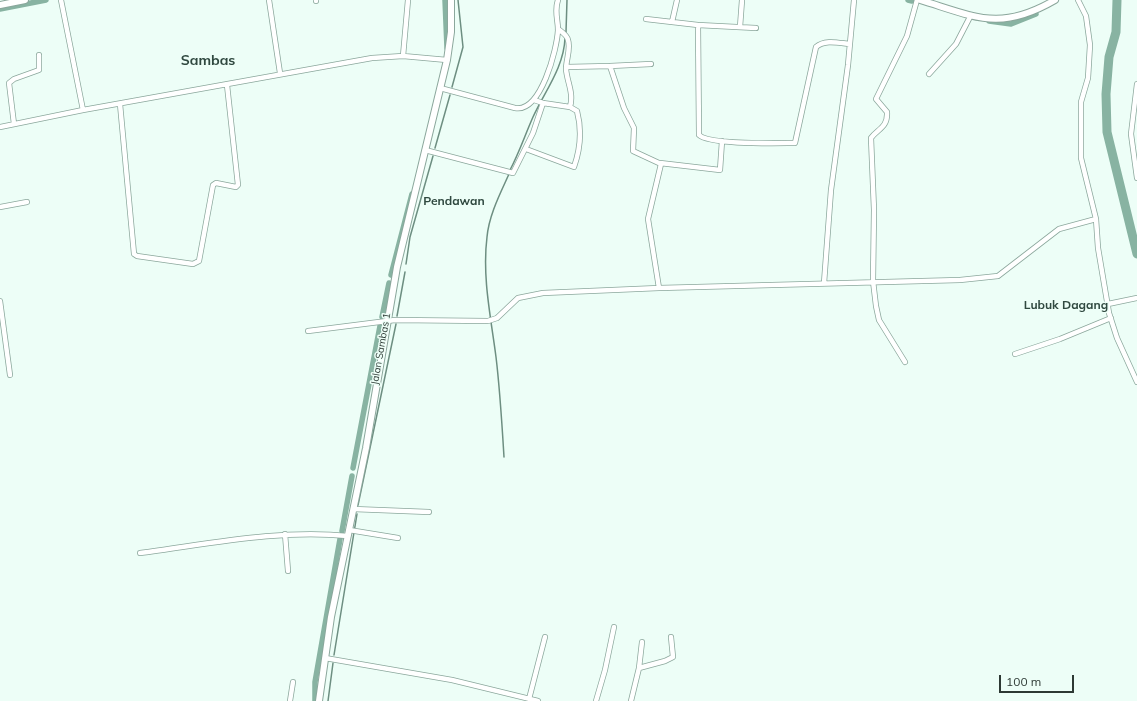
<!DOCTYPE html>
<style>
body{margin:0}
#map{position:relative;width:1137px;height:701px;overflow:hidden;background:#edfef7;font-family:Mulish,sans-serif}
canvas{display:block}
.scale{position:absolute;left:999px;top:675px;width:75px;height:18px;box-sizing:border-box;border:2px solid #2d3934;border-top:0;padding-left:5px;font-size:12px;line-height:14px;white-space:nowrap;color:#2d3934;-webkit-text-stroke:3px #edfef7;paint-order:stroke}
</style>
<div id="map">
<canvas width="1137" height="701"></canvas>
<div class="scale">100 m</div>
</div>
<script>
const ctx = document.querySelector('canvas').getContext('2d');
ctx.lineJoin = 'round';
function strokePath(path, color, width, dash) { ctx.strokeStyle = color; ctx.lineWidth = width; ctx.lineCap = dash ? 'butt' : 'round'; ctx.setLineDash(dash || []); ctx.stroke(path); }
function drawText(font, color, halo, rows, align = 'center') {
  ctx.font = font + ' Mulish,sans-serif'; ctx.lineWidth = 3; ctx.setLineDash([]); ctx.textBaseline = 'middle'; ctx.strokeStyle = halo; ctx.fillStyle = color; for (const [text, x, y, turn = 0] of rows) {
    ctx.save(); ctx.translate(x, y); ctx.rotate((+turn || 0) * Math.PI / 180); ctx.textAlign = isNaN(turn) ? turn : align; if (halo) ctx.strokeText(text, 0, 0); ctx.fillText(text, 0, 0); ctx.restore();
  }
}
strokePath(new Path2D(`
 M 566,32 L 567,0
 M 452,87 L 463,47 L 458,0
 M 435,148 L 450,95
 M 510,170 C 519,153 525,135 533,117 C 545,91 564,67 565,38
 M 406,264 L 410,237 L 433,156
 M 397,316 L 405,272
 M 504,457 C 502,424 500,390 496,357 C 491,318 482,277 487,237 C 489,215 500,194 509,174
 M 358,505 L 396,324
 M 334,655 L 357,514
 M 328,701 L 333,663`), '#6d8e81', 1.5);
strokePath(new Path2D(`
 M 445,0 L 447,48
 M 908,0 L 912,1
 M 0,9 L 46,0
 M 989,21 L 1011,24 L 1036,14
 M 391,275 L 412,194
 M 382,317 L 389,283
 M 353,468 L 380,326
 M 342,531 L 352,476
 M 315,701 L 315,682 L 340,539`), '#88b3a2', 5.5);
strokePath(new Path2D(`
 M 1117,0 L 1116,32 L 1109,57 L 1106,94 L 1107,132 L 1137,254`), '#88b3a2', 9);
const minor = new Path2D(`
 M 61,0 L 83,110
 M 269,0 L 280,73
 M 316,0 L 316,1
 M 1078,0 L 1086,16 L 1090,45 L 1088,78 L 1081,102 L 1081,158 L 1096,219 L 1098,248 L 1109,313 L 1117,338 L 1137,382
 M 646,19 L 698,25 L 756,28
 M 672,22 L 677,0
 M 698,25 L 699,135 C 709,145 778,143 795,143 L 816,47 C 825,39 839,43 850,44
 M 740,27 L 742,0
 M 403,56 L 408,0
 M 610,66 L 651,64
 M 566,67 L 610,66 L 624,108 L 634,128 L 633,151 L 661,164 L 648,219 L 659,288
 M 929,74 L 956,44 L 971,15
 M 1137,84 L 1131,134 L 1137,178
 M 440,88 L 515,108 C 541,113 557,49 558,30 C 558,19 554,11 558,0
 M 534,100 L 543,103 L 570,107 C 574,93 567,82 566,69 C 566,60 571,49 568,40 C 567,35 562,32 558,29
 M 120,104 L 134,254 L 137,256 L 193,264 L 199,261 L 213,185 L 216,183 L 236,187 L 238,185 L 227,85
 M 14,124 L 9,83 L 14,79 L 39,70 L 39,55
 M 0,127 L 83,110 L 372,58 L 403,56 L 447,60
 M 526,149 L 574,167 C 580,150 582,130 577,111 L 570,107
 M 425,150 L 513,173 L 533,133 L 543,103
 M 660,163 L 720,170 L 722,141
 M 0,207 L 27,202
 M 824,283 L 831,190 L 848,65 L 854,0
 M 0,301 L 10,375
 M 1108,304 L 1137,298
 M 308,331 L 395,320 L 488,321 L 497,318 L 518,298 L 543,293 L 659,288 L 960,280 L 998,276 L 1059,229 L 1096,219
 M 1015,354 L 1060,339 L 1111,318
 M 905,362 L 879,320 L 876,306 L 873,281 L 874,210 L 871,138 C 877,129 888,128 887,112 L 876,99 L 907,36 L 917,0
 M 353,509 L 429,512
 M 349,530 L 398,538
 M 285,534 L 288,571
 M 140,553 C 209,544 279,529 348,536
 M 325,658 L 452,680 L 538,701
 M 639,668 L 665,661 L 673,657 L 671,637
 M 529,699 L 545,637
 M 290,701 L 293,682
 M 596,701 L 605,670 L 614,627
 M 631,701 L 639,668 L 642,642`);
const tertiary = new Path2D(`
 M 920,0 C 976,17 1000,32 1055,0
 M 0,5 L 25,0
 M 319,701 L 331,617 L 366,448 L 397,267 L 447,60 L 451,32 L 451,0`);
strokePath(minor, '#8ba79c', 6);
strokePath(tertiary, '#8ba79c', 8);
strokePath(minor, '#fff', 4.5);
strokePath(tertiary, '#fff', 6);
drawText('10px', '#2d3934', '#edfef7', [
 ["Jalan Sambas 1",381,349,-80]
]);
drawText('bold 12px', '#304940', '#edfef7', [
 ["Pendawan",454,201],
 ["Lubuk Dagang",1066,305]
]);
drawText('bold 14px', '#304940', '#edfef7', [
 ["Sambas",208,61]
]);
</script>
